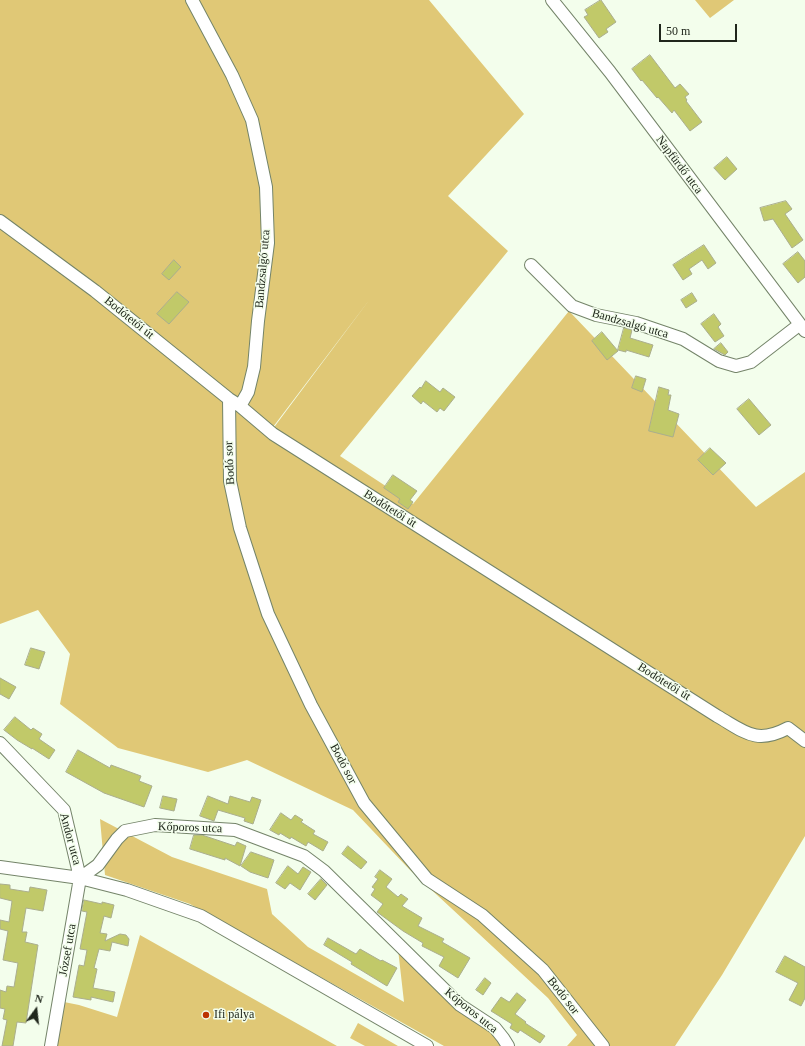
<!DOCTYPE html>
<meta charset="utf-8">
<style>
body{margin:0}
#map{position:relative;width:805px;height:1046px;overflow:hidden;background:#f3feec;font-family:Georgia,serif}
canvas{display:block}
.north{position:absolute;left:16px;top:990px;width:40px;height:40px;-webkit-text-stroke:3px #f3feec;paint-order:stroke;rotate:15deg;font-size:11px;font-weight:700;line-height:16px;text-align:center;color:#20271c}
.north::after{content:'';display:block;margin:auto;width:14px;height:18px;background:#20271c;clip-path:polygon(50% 0,100% 100%,50% 72%,0 100%)}
.scale{position:absolute;left:659px;top:24px;width:78px;height:18px;box-sizing:border-box;border:2px solid #20271c;border-top:0;padding-left:5px;font-size:12px;line-height:14px;white-space:nowrap;color:#20271c;-webkit-text-stroke:3px #f3feec;paint-order:stroke}
</style>
<div id="map">
<canvas width="805" height="1046"></canvas>
<div class="north">N</div>
<div class="scale">50 m</div>
</div>
<script>
const ctx = document.querySelector('canvas').getContext('2d');
ctx.lineJoin = 'round';
function paint(path, color) { ctx.fillStyle = color; ctx.fill(path, 'evenodd'); }
function strokePath(path, color, width, dash) { ctx.strokeStyle = color; ctx.lineWidth = width; ctx.lineCap = dash ? 'butt' : 'round'; ctx.setLineDash(dash || []); ctx.stroke(path); }
function drawText(font, color, halo, rows, align = 'center') {
  ctx.font = font + ' Georgia,serif'; ctx.lineWidth = 3; ctx.setLineDash([]); ctx.textBaseline = 'middle'; ctx.strokeStyle = halo; ctx.fillStyle = color; for (const [text, x, y, turn = 0] of rows) {
    ctx.save(); ctx.translate(x, y); ctx.rotate((+turn || 0) * Math.PI / 180); ctx.textAlign = isNaN(turn) ? turn : align; if (halo) ctx.strokeText(text, 0, 0); ctx.fillText(text, 0, 0); ctx.restore();
  }
}
paint(new Path2D(`
 M 0,0 L 429,0 L 524,114 L 448,196 L 508,251 L 340,456 L 413,504 L 569,311 L 756,507 L 805,472 L 805,836 L 722,975 L 675,1046 L 567,1046 L 577,1035 L 548,998 L 409,869 L 353,810 L 247,760 L 208,772 L 118,748 L 60,704 L 70,654 L 38,610 L 0,624 ZM 370,299 L 272,430 L 273,427 Z
 M 695,0 L 734,0 L 710,18 Z
 M 100,819 L 172,857 L 267,889 L 272,914 L 308,947 L 404,1002 L 398,949 L 511,1046 L 444,1046 L 190,904 L 105,875 Z
 M 140,935 L 337,1046 L 47,1046 L 54,1000 L 79,1005 L 117,1017 Z
 M 358,1023 L 398,1046 L 365,1046 L 350,1038 Z`), '#e0c876');
const building = new Path2D(`
 M 601,0 L 616,22 L 606,29 L 608,32 L 599,38 L 584,17 L 588,15 L 585,10 Z
 M 650,55 L 675,88 L 680,84 L 689,94 L 685,97 L 687,100 L 686,101 L 702,122 L 690,131 L 674,110 L 672,113 L 658,97 L 657,98 L 642,80 L 641,81 L 632,69 Z
 M 727,157 L 737,169 L 725,180 L 714,168 Z
 M 786,201 L 792,209 L 785,214 L 803,240 L 792,248 L 773,219 L 764,221 L 760,208 Z
 M 704,245 L 716,263 L 708,269 L 702,260 L 689,269 L 692,274 L 683,280 L 673,265 Z
 M 798,252 L 805,261 L 805,277 L 798,283 L 783,264 Z
 M 174,260 L 181,267 L 169,280 L 162,274 Z
 M 177,292 L 189,302 L 169,324 L 157,314 Z
 M 692,293 L 697,301 L 686,308 L 681,300 Z
 M 714,314 L 721,324 L 718,327 L 724,336 L 715,342 L 701,324 Z
 M 624,328 L 632,330 L 630,338 L 653,345 L 649,357 L 626,350 L 626,352 L 618,350 Z
 M 602,332 L 618,351 L 607,360 L 592,341 Z
 M 721,343 L 728,352 L 725,355 L 714,349 Z
 M 636,376 L 646,379 L 642,392 L 632,388 Z
 M 426,381 L 440,392 L 443,388 L 455,397 L 444,411 L 440,408 L 437,412 L 423,401 L 421,404 L 412,396 L 420,387 L 421,388 Z
 M 659,387 L 669,390 L 668,395 L 671,395 L 668,410 L 679,414 L 673,437 L 649,431 Z
 M 749,399 L 771,425 L 759,435 L 737,409 Z
 M 710,448 L 726,463 L 713,475 L 698,460 Z
 M 393,475 L 417,491 L 410,500 L 413,502 L 408,509 L 398,502 L 400,499 L 384,488 Z
 M 31,648 L 45,652 L 39,669 L 25,665 Z
 M 0,678 L 16,687 L 9,699 L 0,694 Z
 M 15,717 L 31,730 L 33,728 L 42,734 L 39,739 L 55,750 L 49,759 L 32,748 L 32,749 L 17,740 L 4,730 Z
 M 78,750 L 110,768 L 111,765 L 141,776 L 139,781 L 152,786 L 144,807 L 104,793 L 66,772 Z
 M 163,796 L 177,799 L 174,811 L 160,808 Z
 M 208,796 L 228,804 L 230,796 L 250,802 L 252,797 L 261,800 L 253,824 L 244,821 L 245,818 L 218,810 L 214,821 L 200,816 Z
 M 281,813 L 291,820 L 295,815 L 303,820 L 301,822 L 315,831 L 313,834 L 328,842 L 323,851 L 308,842 L 306,846 L 291,837 L 290,839 L 280,833 L 279,835 L 270,830 Z
 M 194,835 L 202,835 L 235,846 L 237,842 L 246,846 L 240,866 L 225,858 L 225,860 L 190,849 Z
 M 348,846 L 367,862 L 361,869 L 342,854 Z
 M 251,852 L 274,860 L 268,878 L 250,872 L 241,866 Z
 M 288,866 L 298,874 L 303,867 L 311,872 L 300,890 L 290,883 L 285,889 L 276,883 Z
 M 380,870 L 392,879 L 386,887 L 398,897 L 401,894 L 408,899 L 402,906 L 422,918 L 418,926 L 444,939 L 442,942 L 470,958 L 458,978 L 439,966 L 444,957 L 422,946 L 423,943 L 403,931 L 377,912 L 383,904 L 371,895 L 375,889 L 372,887 L 378,879 L 375,877 Z
 M 321,879 L 327,885 L 315,900 L 308,894 Z
 M 0,884 L 10,885 L 10,889 L 29,892 L 30,887 L 47,890 L 43,911 L 26,908 L 22,932 L 27,932 L 25,942 L 38,945 L 26,1023 L 17,1022 L 13,1046 L 2,1046 L 7,1020 L 3,1019 L 5,1009 L 0,1008 L 0,990 L 6,992 L 7,986 L 14,987 L 18,963 L 3,960 L 8,931 L 0,929 L 0,920 L 9,922 L 12,901 L 0,898 Z
 M 84,900 L 102,904 L 102,902 L 114,905 L 111,918 L 104,916 L 100,933 L 107,934 L 105,941 L 120,934 L 126,935 L 129,939 L 128,946 L 112,942 L 110,951 L 99,949 L 94,968 L 97,969 L 93,988 L 115,992 L 113,1002 L 91,997 L 91,1000 L 73,997 L 79,965 L 84,966 L 87,950 L 80,949 L 87,912 L 82,911 Z
 M 328,938 L 356,954 L 360,949 L 381,961 L 382,960 L 397,968 L 387,986 L 351,964 L 352,962 L 324,945 Z
 M 785,956 L 805,967 L 805,998 L 801,1006 L 789,1000 L 798,983 L 776,972 Z
 M 485,978 L 491,983 L 483,995 L 476,990 Z
 M 517,993 L 526,1000 L 515,1014 L 526,1022 L 525,1023 L 545,1036 L 540,1043 L 520,1030 L 518,1033 L 510,1028 L 512,1024 L 491,1011 L 501,997 L 509,1002 Z`);
paint(building, '#c1c969');
strokePath(building, '#aaae8e', 1);
const street = new Path2D(`
 M 192,0 L 232,75 L 252,120 L 266,187 L 268,243 L 258,321 L 254,367 L 248,392 L 240,406
 M 552,0 L 610,72 L 805,331
 M 0,221 L 95,291 L 229,399 L 240,406 L 273,434 L 717,716 C 745,732 756,745 788,728 L 805,741
 M 531,265 L 572,306 L 596,315 L 636,323 L 683,339 L 719,361 L 736,366 L 751,362 L 799,325
 M 229,399 L 230,481 L 240,528 L 268,614 L 311,705 L 364,803 L 427,879 L 482,915 L 543,970 L 603,1046
 M 0,743 L 64,810 L 80,878 L 51,1046
 M 0,867 L 80,878 L 127,890 L 201,916 L 427,1046
 M 80,878 L 98,865 L 117,839 L 125,831 L 155,825 L 235,830 L 304,856 L 324,871 L 460,1005 L 495,1028 L 503,1038 L 508,1046`);
strokePath(street, '#748469', 14);
strokePath(street, '#fff', 12);
for (const [x, y, r, color] of [
 [206,1015,4,"#bc3302"]
]) { const dot = new Path2D(); dot.arc(x, y, r, 0, 2 * Math.PI); ctx.fillStyle = color; ctx.fill(dot); strokePath(dot, '#f3feec', 1.5); }
drawText('12px', '#20271c', '#f3feec', [
 ["Napfürdő utca",679,165,53],
 ["Bandzsalgó utca",263,269,-85],
 ["Bodótetői út",129,318,39],
 ["Bandzsalgó utca",630,324,16],
 ["Bodó sor",230,463,-93],
 ["Bodótetői út",390,509,32],
 ["Bodótetői út",664,682,32],
 ["Bodó sor",343,764,62],
 ["Kőporos utca",190,828,2],
 ["Andor utca",70,839,75],
 ["József utca",68,950,-80],
 ["Bodó sor",563,996,52],
 ["Kőporos utca",471,1011,39]
]);
drawText('12px', '#20271c', '#f3feec', [
 ["Ifi pálya",214,1015]
], 'left');
</script>
